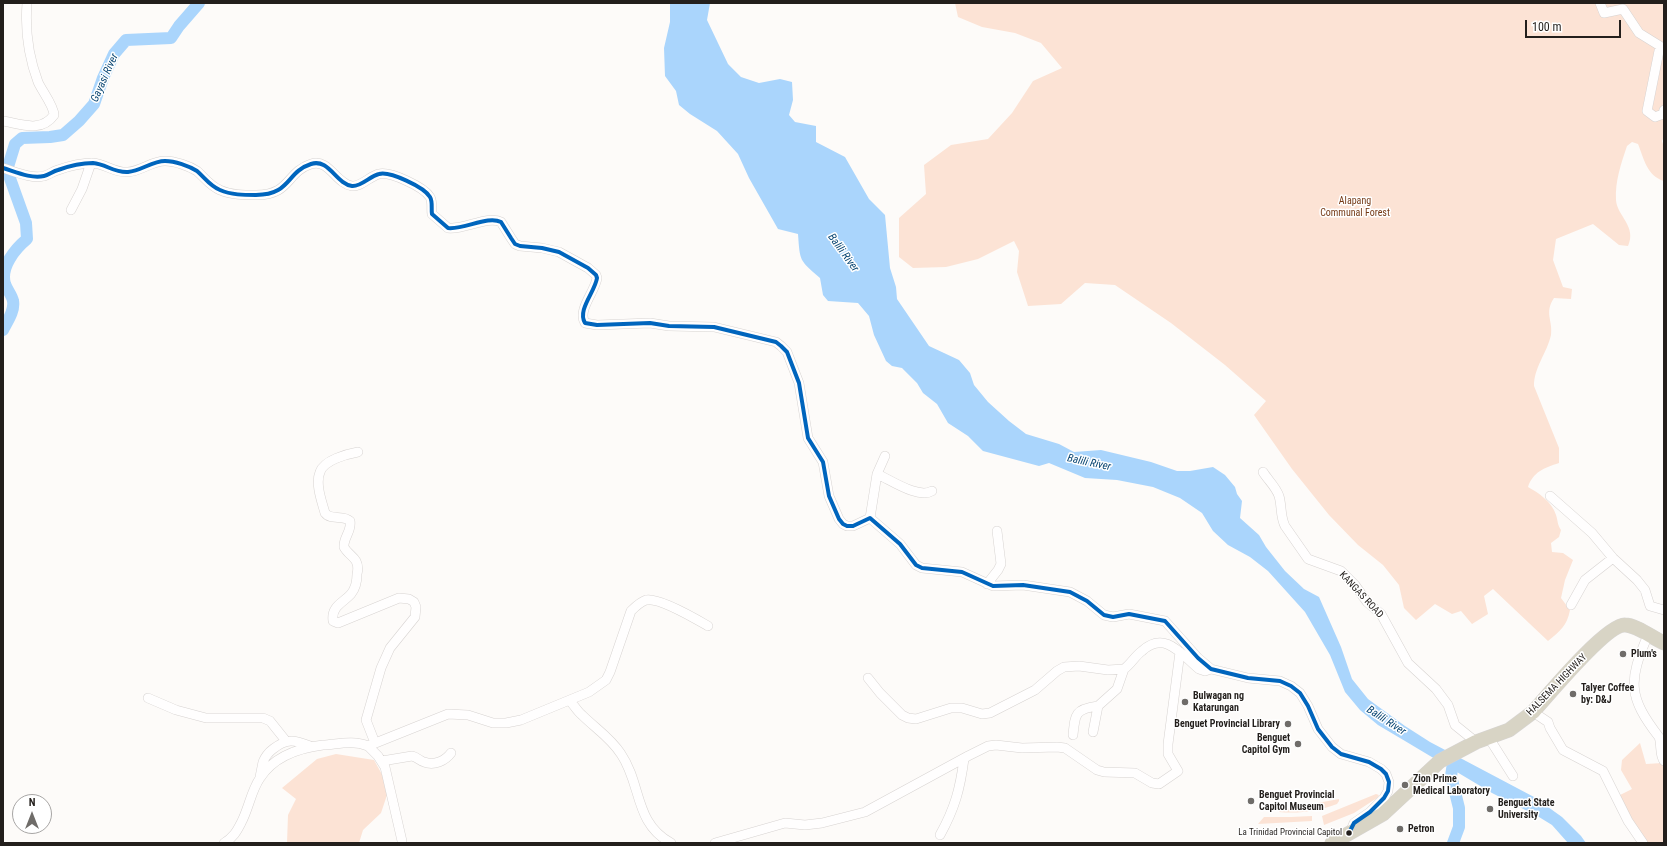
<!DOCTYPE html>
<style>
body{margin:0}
#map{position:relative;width:1667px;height:846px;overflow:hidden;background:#fdfbf9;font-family:"Roboto Condensed",sans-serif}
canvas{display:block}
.frame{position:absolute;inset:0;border:4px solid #231f1c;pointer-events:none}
.north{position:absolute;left:12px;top:794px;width:40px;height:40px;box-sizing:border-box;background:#fff;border:1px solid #a7a5a4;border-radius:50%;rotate:0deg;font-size:11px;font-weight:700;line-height:16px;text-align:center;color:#231f1c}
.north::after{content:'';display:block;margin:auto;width:14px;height:18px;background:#6f6c69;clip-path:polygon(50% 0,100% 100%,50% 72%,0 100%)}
.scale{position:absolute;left:1525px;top:20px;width:96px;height:18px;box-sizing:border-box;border:2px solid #231f1c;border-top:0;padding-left:5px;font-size:12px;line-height:14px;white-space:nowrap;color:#231f1c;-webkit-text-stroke:3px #fff;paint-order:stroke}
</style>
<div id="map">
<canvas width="1667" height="846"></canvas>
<div class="frame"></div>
<div class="north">N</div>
<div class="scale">100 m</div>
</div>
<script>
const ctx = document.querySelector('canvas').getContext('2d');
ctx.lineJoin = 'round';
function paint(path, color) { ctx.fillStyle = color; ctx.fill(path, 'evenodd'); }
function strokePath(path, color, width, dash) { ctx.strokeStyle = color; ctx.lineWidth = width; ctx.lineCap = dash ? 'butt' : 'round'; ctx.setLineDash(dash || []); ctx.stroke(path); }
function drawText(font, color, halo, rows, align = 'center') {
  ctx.font = font + ' "Roboto Condensed",sans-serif'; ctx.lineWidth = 3; ctx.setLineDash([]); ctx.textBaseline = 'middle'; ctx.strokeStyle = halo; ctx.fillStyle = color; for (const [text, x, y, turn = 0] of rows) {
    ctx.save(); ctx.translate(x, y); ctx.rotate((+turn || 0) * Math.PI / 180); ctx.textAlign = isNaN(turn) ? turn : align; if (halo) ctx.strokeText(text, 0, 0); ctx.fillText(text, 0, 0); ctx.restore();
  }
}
paint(new Path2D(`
 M 955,3 L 1664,3 L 1664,137 L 1662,141 L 1664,147 L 1664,181 C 1647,176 1644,159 1638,144 L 1632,142 L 1627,146 C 1621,164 1615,181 1616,200 C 1617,216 1637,226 1628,246 L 1619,245 L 1593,224 L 1556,239 L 1553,260 L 1563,287 L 1572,289 L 1571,299 L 1554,298 C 1544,313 1553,320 1551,335 C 1547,353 1534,367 1534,386 L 1559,448 L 1559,463 C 1544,468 1533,472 1528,487 C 1539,493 1552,502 1556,515 C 1558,521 1557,524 1561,530 L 1559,537 L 1551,543 L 1552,552 L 1563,553 L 1573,560 L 1565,580 L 1561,598 L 1570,610 C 1567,626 1560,631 1548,641 L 1493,589 L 1484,596 L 1488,614 L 1472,624 L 1461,611 L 1452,614 L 1435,604 L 1416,620 L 1404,608 L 1399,585 L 1383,565 L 1358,545 L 1329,515 L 1292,469 L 1254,415 L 1266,401 L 1225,365 L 1171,323 L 1115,285 L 1085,283 L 1061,304 L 1028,306 L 1017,272 L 1019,251 L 1014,241 L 978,259 L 946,267 L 913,268 L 899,257 L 899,218 L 926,194 L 924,165 L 951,145 L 988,139 L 1012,113 L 1033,81 L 1062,68 L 1041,43 L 1015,33 L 982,27 L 958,17 Z
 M 1640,743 L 1646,764 L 1662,763 L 1664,765 L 1664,843 L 1646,843 L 1618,796 L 1632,789 L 1621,770 L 1622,760 Z
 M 336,754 L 374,760 L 384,778 L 388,792 L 381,813 L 363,830 L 359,843 L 287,843 L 288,815 L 296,799 L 282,788 L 317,759 Z
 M 1376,794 L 1379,795 L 1377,798 L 1354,813 L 1324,825 L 1322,816 Z
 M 1339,799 L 1339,801 L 1337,804 C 1318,811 1299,814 1279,812 L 1279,810 Z
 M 1312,816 L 1312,821 L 1258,824 L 1264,817 L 1291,817 Z`), '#fce3d5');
paint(new Path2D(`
 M 670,3 L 710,3 L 707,20 L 728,64 L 741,77 L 759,83 L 780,79 L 792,82 L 793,100 L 789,115 L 795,122 L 816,126 L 816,142 L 845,157 L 869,199 L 885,215 L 890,268 L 896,287 L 897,299 L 929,346 L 959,360 L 970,373 L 974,385 L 988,402 L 1009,421 L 1026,434 L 1059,444 L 1074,452 L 1101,450 L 1151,462 L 1177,471 L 1190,471 L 1213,467 L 1225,475 L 1235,487 L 1237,494 L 1242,501 L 1240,518 L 1259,535 L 1266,547 L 1285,571 L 1304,589 L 1319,597 L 1341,647 L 1352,679 L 1368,699 L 1405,726 L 1430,742 L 1534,797 L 1562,817 L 1581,836 L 1586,843 L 1568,843 L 1552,825 L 1539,817 L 1492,793 L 1405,741 L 1378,725 L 1360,710 L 1345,692 L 1330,655 L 1305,612 L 1268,571 L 1250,557 L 1228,545 L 1213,531 L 1202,513 L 1180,498 L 1153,487 L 1117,480 L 1085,478 L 1049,463 L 1039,466 L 983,451 L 968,436 L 948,423 L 937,404 L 923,393 L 917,383 L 902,368 L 892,366 L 886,361 L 874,335 L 869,316 L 858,303 L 828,301 L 823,295 L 820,278 C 799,260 800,261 798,234 L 778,229 L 749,178 L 738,154 L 717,131 L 690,114 L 679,105 L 676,91 L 665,76 L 664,48 L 670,22 Z`), '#aad5fc');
strokePath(new Path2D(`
 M 3,330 C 7,322 15,311 13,301 C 12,295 7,290 5,284 C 0,267 15,249 27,239 L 26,223 L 7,170 L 15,144 L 22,138 L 50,137 L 63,135 L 79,121 L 94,104 L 103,78 L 114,54 L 126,40 L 171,38 L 179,26 L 199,3
 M 1453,843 L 1459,827 L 1459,808 L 1451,776 L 1453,763`), '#aad5fc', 12);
const minor = new Path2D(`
 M 1600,3 L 1604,13 L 1623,9 L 1639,33 L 1660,46 L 1647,111 L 1655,117 L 1663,114 L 1664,110
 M 3,121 C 21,124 41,133 54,115 C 54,106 42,91 38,82 C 29,58 25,29 27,3
 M 3,168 C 16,172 31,179 44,176 C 49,175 53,171 58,170 C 69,166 81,163 93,163 C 106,164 114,173 128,172 C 141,171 152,161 165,161 C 175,161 189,166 197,171 C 205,178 210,186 220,190 C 231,195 244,195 256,195 C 291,195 286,172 311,164 C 329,158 336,184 352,186 C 361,187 370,176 379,174 C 390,171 424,187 430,197 C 433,202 431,209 432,214 L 448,228 C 464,230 488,215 501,222 L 511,238 L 515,244 L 520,246 L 542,248 L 559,252 L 588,268 L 596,275 L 597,278 C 595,292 577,310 585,323 L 597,325 L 650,323 L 669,326 L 714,327 L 776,342 L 781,346 L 787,352 L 799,383 L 808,438 L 823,462 L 829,496 L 839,519 L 843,524 L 847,526 L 853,526 L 870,518 L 900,544 L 916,565 L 922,568 L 962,572 L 993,586 L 1023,585 L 1070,592 L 1087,601 L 1104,615 L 1113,617 L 1129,614 L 1165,621 L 1198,658 L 1211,669 L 1248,678 L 1280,681 L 1291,686 L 1300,693 L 1308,706 L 1318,729 L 1332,747 L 1341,754 L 1369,762 L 1381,769 L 1386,774 L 1389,782 L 1388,791 L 1384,798 L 1370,812 L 1354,823 L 1351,830
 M 71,210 L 82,189 L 91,163
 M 358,452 C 347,454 324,460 320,472 C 315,484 322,502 325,513 C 331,521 343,514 350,521 C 352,531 343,538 344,547 C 347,553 353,556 356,561 C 358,565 358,570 357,574 C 357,581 355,589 351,594 C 343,603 331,606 333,621 L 338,623 L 399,598 L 409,599 L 414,602 L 416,607 L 415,617 L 390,648 L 381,668 L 366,720 L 375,743
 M 1263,472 C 1268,480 1276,487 1279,496 C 1282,506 1280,516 1285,526 L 1308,559 L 1341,571 L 1355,585 L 1367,602 L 1381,614 L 1408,663 L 1436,689 L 1448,705 L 1455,725 L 1476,742
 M 877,474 C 891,480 918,499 932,491
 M 1550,496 L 1592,533 L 1613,558 L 1637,580 L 1645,590 L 1650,606 L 1664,610
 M 870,518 L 877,474 L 885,456
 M 987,584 L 998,570 L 1001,564 L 997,531
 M 1571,605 L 1585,580 L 1613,558
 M 1648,635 C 1628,681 1628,697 1659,737 C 1662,745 1659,754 1664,761
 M 868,678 L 880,693 L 902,715 L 908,718 L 916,719 L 951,708 L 962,708 L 982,714 L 990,713 L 1035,690 L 1057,671 L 1064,667 L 1079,666 L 1108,670 L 1124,669 C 1131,664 1135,656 1142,651 C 1165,630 1181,654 1199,669 L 1205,671 L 1211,669
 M 148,698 L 176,710 L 206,718 L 263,718 L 270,721 L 286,741
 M 570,701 C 574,705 577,711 582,715 C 595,728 611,738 621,754 C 642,785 634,823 671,843
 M 1533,712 L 1548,722 L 1550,728 L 1563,750 L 1603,771 L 1628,821 L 1643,843
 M 1093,732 L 1098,706 L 1117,689 L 1124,669
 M 1073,735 C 1075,714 1075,709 1098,706
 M 1489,738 L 1513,776
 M 368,746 L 378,756 L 385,767 L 402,841
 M 382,761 L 412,756 C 417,757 420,761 424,762 C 434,766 445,761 451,753
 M 260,777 C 261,772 262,767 263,762 C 265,757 269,752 273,749 C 287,738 294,740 310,746
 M 940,835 C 955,808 960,789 964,759
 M 224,843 C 233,838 237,831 241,823 C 249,808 251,791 260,778 C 274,756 299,748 323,745 C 339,744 353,740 368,746 L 448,714 L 468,715 L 493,723 L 506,723 L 521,720 L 589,692 L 606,680 L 610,672 L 631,611 C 635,607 640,602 646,600 C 659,597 696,619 708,626
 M 715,843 L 785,823 L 805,825 L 822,823 L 865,812 L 968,756 L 988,746 L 996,745 L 1022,748 L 1057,747 L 1065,748 L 1097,770 L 1104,772 L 1135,773 L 1152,783 L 1159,784 L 1178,771 L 1168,754 L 1168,744 L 1180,652`);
const highway = new Path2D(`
 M 1332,843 L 1383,814 L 1440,761 L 1476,742 L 1509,730 L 1533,712 C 1548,695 1607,624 1625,625 C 1636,625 1653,638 1664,643`);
strokePath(minor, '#d7d3d1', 10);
strokePath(highway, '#d7d5d4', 15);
strokePath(minor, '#fffefe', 9);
strokePath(highway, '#d8d4c5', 14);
strokePath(new Path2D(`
 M 3,168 C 16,172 31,179 44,176 C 49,175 53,171 58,170 C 69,166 81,163 93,163 C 106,164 114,173 128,172 C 141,171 152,161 165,161 C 175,161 189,166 197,171 C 205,178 210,186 220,190 C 231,195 244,195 256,195 C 291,195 286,172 311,164 C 329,158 336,184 352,186 C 361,187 370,176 379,174 C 390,171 424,187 430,197 C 433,202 431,209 432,214 L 448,228 C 464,230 488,215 501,222 L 511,238 L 515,244 L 520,246 L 542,248 L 559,252 L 588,268 L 596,275 L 597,278 C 595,292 577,310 585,323 L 597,325 L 650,323 L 669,326 L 714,327 L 776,342 L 781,346 L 787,352 L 799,383 L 808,438 L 823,462 L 829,496 L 839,519 L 843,524 L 847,526 L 853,526 L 870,518 L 900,544 L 916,565 L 922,568 L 962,572 L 993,586 L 1023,585 L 1070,592 L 1087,601 L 1104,615 L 1113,617 L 1129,614 L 1165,621 L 1198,658 L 1211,669 L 1248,678 L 1280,681 L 1291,686 L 1300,693 L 1308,706 L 1318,729 L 1332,747 L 1341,754 L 1369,762 L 1381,769 L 1386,774 L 1389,782 L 1388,791 L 1384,798 L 1370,812 L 1354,823 L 1349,833`), '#0065bd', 4);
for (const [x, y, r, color] of [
 [1623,654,4,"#6f6c69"],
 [1573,694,4,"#6f6c69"],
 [1185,702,4,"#6f6c69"],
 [1288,724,4,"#6f6c69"],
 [1298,744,4,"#6f6c69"],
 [1405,785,4,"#6f6c69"],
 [1251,801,4,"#6f6c69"],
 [1490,809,4,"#6f6c69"],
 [1400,829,4,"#6f6c69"],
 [1349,833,3.5,"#231f1c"]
]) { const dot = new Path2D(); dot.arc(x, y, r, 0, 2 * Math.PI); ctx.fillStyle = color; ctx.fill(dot); strokePath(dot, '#fff', 1.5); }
drawText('9px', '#231f1c', '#fff', [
 ["La Trinidad Provincial Capitol",1342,833]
], 'right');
drawText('10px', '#743915', '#fff', [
 ["Alapang",1355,201],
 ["Communal Forest",1355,213]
]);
drawText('10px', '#231f1c', '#fff', [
 ["KANGAS ROAD",1361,595,47],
 ["HALSEMA HIGHWAY",1557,685,-46]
]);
drawText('bold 10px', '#231f1c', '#fff', [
 ["Plum's",1631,654],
 ["Talyer Coffee",1581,688],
 ["by: D&J",1581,700],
 ["Bulwagan ng",1193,696],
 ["Katarungan",1193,708],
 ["Benguet Provincial Library",1280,724,"right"],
 ["Benguet",1290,738,"right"],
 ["Capitol Gym",1290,750,"right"],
 ["Zion Prime",1413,779],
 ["Medical Laboratory",1413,791],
 ["Benguet Provincial",1259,795],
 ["Capitol Museum",1259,807],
 ["Benguet State",1498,803],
 ["University",1498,815],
 ["Petron",1408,829]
], 'left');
drawText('italic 11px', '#094673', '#fff', [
 ["Gayasi River",105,78,-66],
 ["Balili River",843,253,54],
 ["Balili River",1089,463,12],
 ["Balili River",1386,721,33]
]);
</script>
